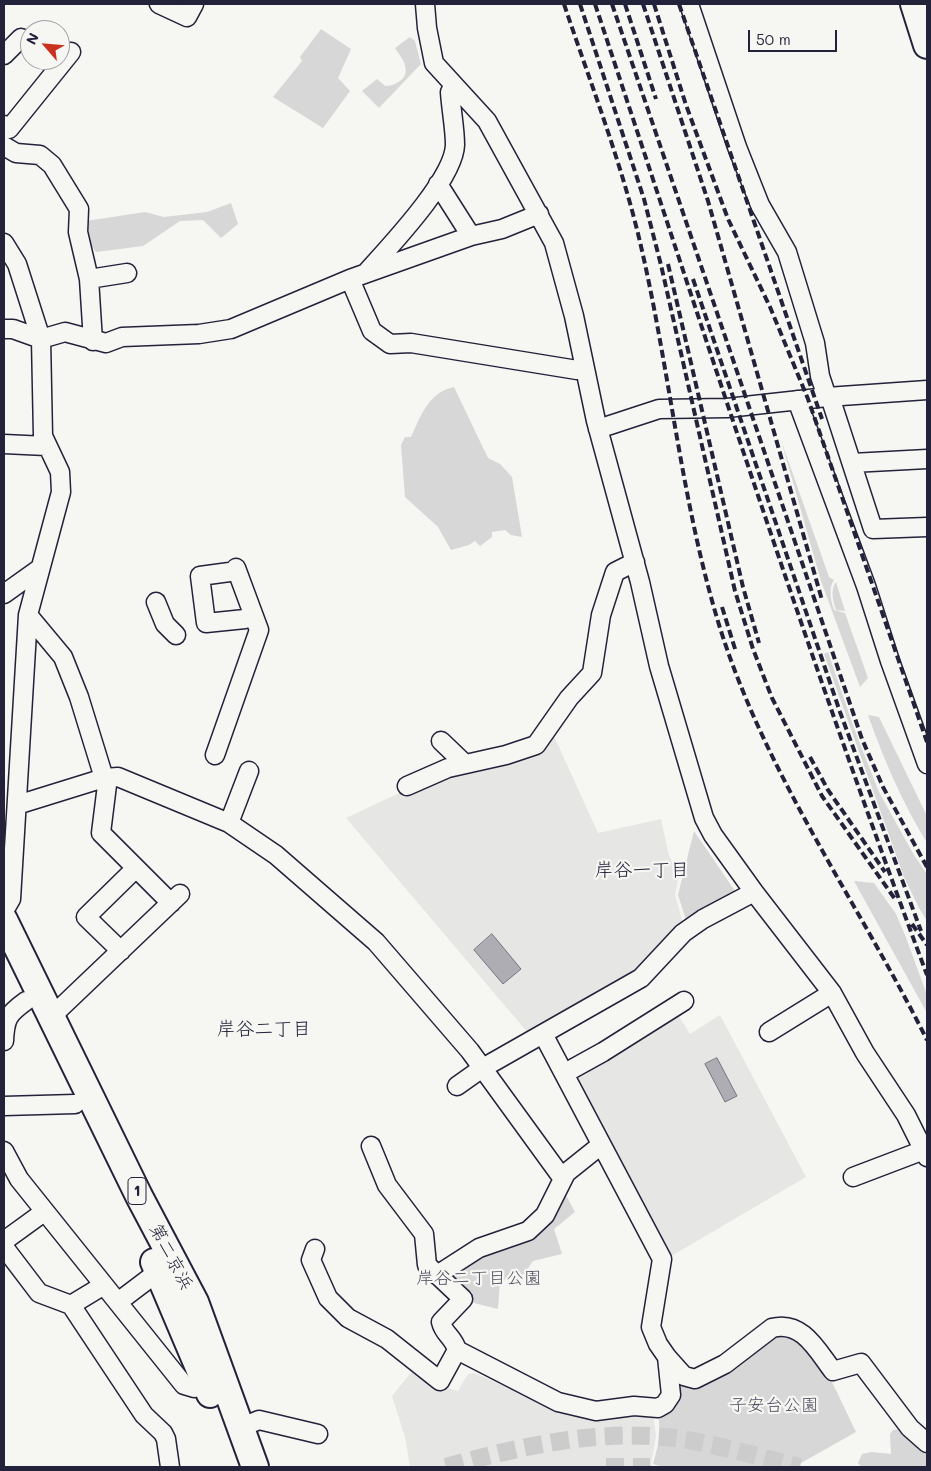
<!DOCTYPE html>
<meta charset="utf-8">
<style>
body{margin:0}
#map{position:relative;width:931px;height:1471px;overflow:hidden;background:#f6f6f2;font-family:Mali,sans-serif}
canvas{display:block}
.frame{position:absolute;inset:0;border:5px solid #22223b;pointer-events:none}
.north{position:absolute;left:20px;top:20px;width:50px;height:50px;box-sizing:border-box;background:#f6f6f2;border:1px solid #a1a1a9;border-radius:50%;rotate:297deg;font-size:14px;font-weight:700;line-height:20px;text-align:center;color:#22223b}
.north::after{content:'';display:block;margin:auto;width:18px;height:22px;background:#c8321e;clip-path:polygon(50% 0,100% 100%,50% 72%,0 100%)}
.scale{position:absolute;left:748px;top:30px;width:89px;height:22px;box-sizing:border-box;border:2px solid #22223b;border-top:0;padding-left:6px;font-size:15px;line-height:18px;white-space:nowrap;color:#22223b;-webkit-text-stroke:4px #f6f6f2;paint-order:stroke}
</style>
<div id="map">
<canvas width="931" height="1471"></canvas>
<div class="frame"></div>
<div class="north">N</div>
<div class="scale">50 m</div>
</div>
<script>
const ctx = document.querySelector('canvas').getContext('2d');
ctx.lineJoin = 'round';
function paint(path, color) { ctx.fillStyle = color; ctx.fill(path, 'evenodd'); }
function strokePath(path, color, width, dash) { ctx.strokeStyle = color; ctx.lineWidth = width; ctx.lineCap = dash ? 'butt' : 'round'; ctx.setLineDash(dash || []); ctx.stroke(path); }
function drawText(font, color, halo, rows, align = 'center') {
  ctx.font = font + ' Mali,"Klee One",sans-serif'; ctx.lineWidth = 4.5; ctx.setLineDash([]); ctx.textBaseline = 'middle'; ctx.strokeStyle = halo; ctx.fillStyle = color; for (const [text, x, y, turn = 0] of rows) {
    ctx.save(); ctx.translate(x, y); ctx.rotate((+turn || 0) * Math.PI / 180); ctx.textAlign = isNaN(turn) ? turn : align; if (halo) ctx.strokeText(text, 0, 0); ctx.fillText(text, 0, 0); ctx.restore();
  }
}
paint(new Path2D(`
 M 554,736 L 598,833 L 661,819 L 669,856 L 679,874 L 675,895 L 683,923 L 664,941 L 661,941 L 645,963 L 618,982 L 528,1033 L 346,818 L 448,770 L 535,749 Z
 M 677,1013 L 690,1034 L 720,1015 L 806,1177 L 668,1258 L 571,1077 Z
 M 413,1370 L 427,1382 L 458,1391 L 468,1374 L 475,1373 L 557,1410 L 653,1414 L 656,1436 L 651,1465 L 655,1467 L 410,1467 L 405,1437 L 392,1396 Z`), '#e6e6e4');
paint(new Path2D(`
 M 321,29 L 351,49 L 338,78 L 350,91 L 323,128 L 273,97 L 302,61 L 300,57 Z
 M 410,37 L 415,41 L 421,64 L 379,108 L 362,91 L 377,79 L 385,86 C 395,86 409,79 405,66 C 404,60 398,53 395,48 Z
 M 231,203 L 238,224 L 221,238 L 203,220 L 180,221 L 143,246 L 96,252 L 89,242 L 86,221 L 145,212 L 164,217 L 207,212 Z
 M 454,387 L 488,458 L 500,464 L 512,477 L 522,537 L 511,535 L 505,530 L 492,532 L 492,537 L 480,546 L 475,541 L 469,545 L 451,550 L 438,527 L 405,497 L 401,445 L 405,437 L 411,437 C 421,415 429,392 454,387 Z
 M 781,440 L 829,577 L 834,580 C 828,588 831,601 834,610 L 845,613 L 868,678 L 860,687 L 821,581 Z
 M 836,582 L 845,611 L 836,610 C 833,601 830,590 836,582 Z
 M 828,652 L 855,731 L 879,792 L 914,855 L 927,874 L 927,921 L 919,908 L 904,877 L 824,654 Z
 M 868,715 L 879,717 L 927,816 L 927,843 C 902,802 884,760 868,715 Z
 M 694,831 L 735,891 L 686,920 L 678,895 Z
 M 854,881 L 874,883 L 896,914 L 905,935 L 927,995 L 927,1013 Z
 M 563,1190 L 575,1212 L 554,1229 L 562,1254 L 533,1261 L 524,1274 L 500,1281 L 498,1309 L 474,1303 L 445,1276 L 481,1252 L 518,1243 Z
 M 783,1325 L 833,1371 L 831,1380 L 856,1432 L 794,1467 L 663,1467 L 653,1464 L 660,1437 L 658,1408 L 670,1382 Z
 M 904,1428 L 927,1449 L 927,1467 L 861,1467 L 858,1463 L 862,1454 L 872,1452 L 891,1454 L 890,1434 L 893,1430 Z`), '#d7d7d7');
const water = new Path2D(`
 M 492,934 L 521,969 L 503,984 L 474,950 Z
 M 717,1058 L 737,1096 L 725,1102 L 705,1064 Z`);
paint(water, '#adadb3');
strokePath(water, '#757583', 1);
strokePath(new Path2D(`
 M 446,1467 C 521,1446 597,1429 675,1438 C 717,1444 759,1457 800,1467
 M 606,1467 L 650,1467`), '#cccccd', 18, [18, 9]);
const minor = new Path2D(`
 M 159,4 L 187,17 L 194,4
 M 425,4 L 427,28 L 434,63 L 487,121 L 554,243 L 574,316 L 596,421 L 640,582 L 659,666 L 704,818 L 713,835 L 754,892 L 832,993 L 865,1053 L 906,1115 L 927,1157
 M 689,4 L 737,147 L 760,205 L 787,252 L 815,343 L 820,376 L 827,397
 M 4,55 L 21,38
 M 4,125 L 9,129 L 71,52
 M 4,146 L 16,153 L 40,155 L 52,165 L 79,209 L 78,232 L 89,279 L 93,341
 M 438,184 L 471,236
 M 4,243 L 17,264 L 41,339 L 43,436 L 60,472 L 61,492 L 28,615 L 11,899 L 4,911
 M 366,273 C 390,246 454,179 455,145 C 455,128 451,109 450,92 L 454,86
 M 89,279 L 127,273
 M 350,279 L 372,331 L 390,344 L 411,343 L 577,370 L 584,369
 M 4,329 L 13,329 L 41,339 L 65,332 L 106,343 L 122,337 L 199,334 L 231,329 L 350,279 L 471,236 L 502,229 L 539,214
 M 830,397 L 873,529 L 927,527
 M 797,400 L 866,586 L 890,661 L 927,764
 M 598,429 L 659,409 L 727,408 L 827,397 L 927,390
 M 4,444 L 46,446
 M 852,463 L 927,459
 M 237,571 L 200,576 L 206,623 L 245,619 L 254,616
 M 4,594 L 39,569
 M 156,602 L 165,624 L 176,635
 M 28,615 L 63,657 L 79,697 L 104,778
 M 441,741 L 465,764
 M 215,755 L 259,630 L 236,568
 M 108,777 L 101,833 L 171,903
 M 407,786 L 448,768 L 506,755 L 536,745 L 569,698 L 592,673 L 601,615 L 615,572 L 635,562
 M 17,805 L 104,778 L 118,777 L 229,823 L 276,855 L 376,942 L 470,1051 L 563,1179
 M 229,823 L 249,771
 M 121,951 L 86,917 L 135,869
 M 51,1017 L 180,894
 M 769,1032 L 832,993
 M 543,1034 L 662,1259 L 651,1327 L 658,1344 L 667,1357 L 684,1376 L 695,1379 L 725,1364 L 772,1328 C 802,1320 817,1350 833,1371 L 861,1363 L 910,1428 L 927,1443
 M 4,1041 C 5,1018 8,1014 26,1001
 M 565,1073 L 603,1052 L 684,1001
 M 457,1086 L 481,1069 L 641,978 L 683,933 L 703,919 L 754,892
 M 4,1106 L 75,1104
 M 4,1151 L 19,1179 L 184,1385 L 194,1388 L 207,1385
 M 853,1177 L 924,1150
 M 4,1241 L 44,1212
 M 4,1247 L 39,1293 L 71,1305 L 104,1285
 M 315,1249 L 311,1260 L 328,1298 L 348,1318 L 387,1339 L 440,1381 L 457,1350 C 453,1336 444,1335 441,1322 L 463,1299 L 427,1265 L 424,1234 L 387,1185 L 371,1146
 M 437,1275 L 479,1248 L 528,1231 L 545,1215 L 566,1173 L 601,1145
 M 118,1302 L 159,1271 L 166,1269
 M 71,1305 L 144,1415 L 163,1433 L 166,1439 L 170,1467
 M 457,1350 L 558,1402 L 596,1411 L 634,1406 L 658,1408 L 665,1404 L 671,1395 L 667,1357
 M 242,1427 L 259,1420 L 318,1434`);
const highway = new Path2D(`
 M 914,4 L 927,45
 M 4,920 L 139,1196 L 195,1302 L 255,1467
 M 154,1262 L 210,1394`);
strokePath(minor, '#22223b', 21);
strokePath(highway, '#22223b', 30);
strokePath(minor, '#f6f6f2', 18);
strokePath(highway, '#f6f6f2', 26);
strokePath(new Path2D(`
 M 564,4 C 590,82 621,161 640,242 C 670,370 681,502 720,628 C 767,777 858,902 927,1040
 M 580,4 L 644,199 L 661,265 L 735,591 L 753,649 L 772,698 L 822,796 L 895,899
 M 595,4 C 703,329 807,654 927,975
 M 612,4 L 862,739 L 883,787 L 927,867
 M 625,4 L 656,99
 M 643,4 L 708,201 L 822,600
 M 654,4 L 686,105 L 728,219 L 770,307 L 808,399 L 927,742
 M 679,4 L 822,419
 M 668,264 L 743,587 L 759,643
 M 693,279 L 840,712 L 921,931
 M 722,607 L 736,652
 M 810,757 L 828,790 L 885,872
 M 912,924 L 927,945`), '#22223b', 4, [8, 4]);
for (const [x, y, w] of [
 [137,1191,18]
]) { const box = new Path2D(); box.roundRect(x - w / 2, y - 13.5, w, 27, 4); ctx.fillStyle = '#f6f6f2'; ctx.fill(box); strokePath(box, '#22223b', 1); }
drawText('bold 16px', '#22223b', null, [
 ["1",137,1191]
]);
drawText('18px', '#22223b', '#f6f6f2', [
 ["第二京浜",171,1257,62]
]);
drawText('18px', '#4f4f62', '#f6f6f2', [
 ["岸谷二丁目公園",479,1278],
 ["子安台公園",774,1405]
]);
drawText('19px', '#22223b', '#f6f6f2', [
 ["岸谷一丁目",642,870],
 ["岸谷二丁目",264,1029]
]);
</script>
